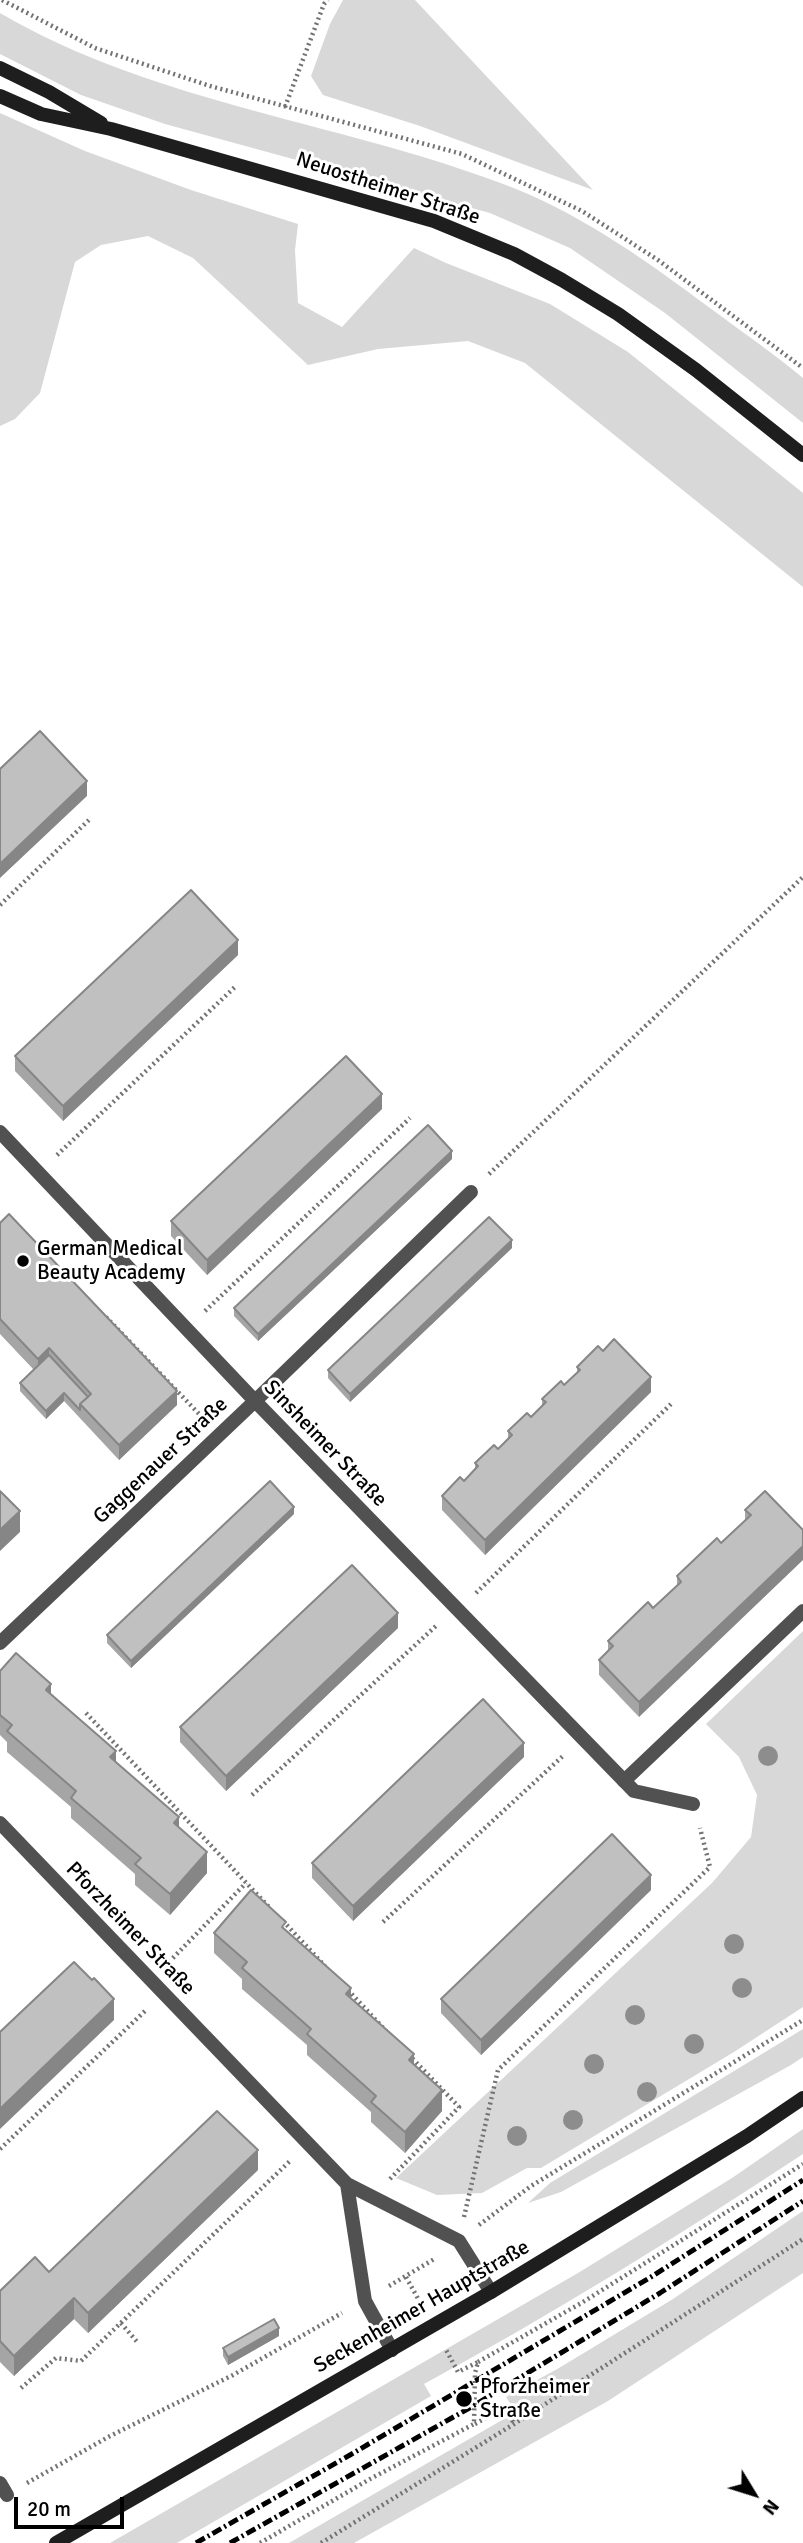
<!DOCTYPE html>
<meta charset="utf-8">
<style>
body{margin:0}
#map{position:relative;width:803px;height:2543px;overflow:hidden;background:#fff;font-family:Signika,sans-serif}
canvas{display:block}
.north{position:absolute;left:719px;top:2459px;width:70px;height:70px;-webkit-text-stroke:5px #fff;paint-order:stroke;rotate:128deg;font-size:19px;font-weight:700;line-height:28px;text-align:center;color:#000}
.north::after{content:'';display:block;margin:auto;width:24px;height:32px;background:#000;clip-path:polygon(50% 0,100% 100%,50% 72%,0 100%)}
.scale{position:absolute;left:14px;top:2497px;width:110px;height:32px;box-sizing:border-box;border:4px solid #000;border-top:0;padding-left:9px;font-size:21px;line-height:24px;white-space:nowrap;color:#000;-webkit-text-stroke:5px #fff;paint-order:stroke}
</style>
<div id="map">
<canvas width="803" height="2543"></canvas>
<div class="north">N</div>
<div class="scale">20 m</div>
</div>
<script>
const ctx = document.querySelector('canvas').getContext('2d');
ctx.lineJoin = 'round';
function paint(path, color) { ctx.fillStyle = color; ctx.fill(path, 'evenodd'); }
function strokePath(path, color, width, dash) { ctx.strokeStyle = color; ctx.lineWidth = width; ctx.lineCap = dash ? 'butt' : 'round'; ctx.setLineDash(dash || []); ctx.stroke(path); }
function drawText(font, color, halo, rows, align = 'center') {
  ctx.font = font + ' Signika,sans-serif'; ctx.lineWidth = 6; ctx.setLineDash([]); ctx.textBaseline = 'middle'; ctx.strokeStyle = halo; ctx.fillStyle = color; for (const [text, x, y, turn = 0] of rows) {
    ctx.save(); ctx.translate(x, y); ctx.rotate((+turn || 0) * Math.PI / 180); ctx.textAlign = isNaN(turn) ? turn : align; if (halo) ctx.strokeText(text, 0, 0); ctx.fillText(text, 0, 0); ctx.restore();
  }
}
paint(new Path2D(`
 M 343,0 L 415,0 L 593,190 L 420,126 L 323,95 L 311,76 L 330,24 Z
 M 0,13 C 159,106 347,122 516,189 C 587,218 648,262 710,308 C 741,331 773,353 803,378 L 803,423 L 665,313 L 570,248 L 490,213 L 165,124 L 81,95 L 0,54 Z
 M 0,113 L 85,151 L 191,190 L 298,224 L 295,250 L 298,303 L 342,327 L 414,248 L 446,263 L 550,304 L 628,352 L 803,493 L 803,587 L 525,363 L 468,341 L 378,349 L 308,365 L 193,258 L 148,236 L 101,245 L 75,262 L 40,393 L 15,419 L 0,426 Z
 M 803,1631 L 803,2007 L 734,2052 L 541,2168 L 527,2168 L 482,2193 L 437,2195 L 396,2178 L 712,1883 L 751,1837 L 757,1795 L 739,1757 L 706,1724 Z
 M 803,2029 L 803,2057 L 791,2065 L 561,2192 L 528,2203 L 550,2183 Z
 M 803,2129 L 803,2154 C 680,2235 553,2314 424,2384 L 431,2396 L 177,2543 L 110,2543 L 578,2273 L 732,2178 Z
 M 803,2211 L 803,2273 L 608,2401 L 354,2543 L 289,2543 L 516,2412 L 506,2397 L 559,2368 L 673,2299 Z`), '#d8d8d8');
strokePath(new Path2D(`
 M 2,0 L 95,48 L 210,86 L 462,154 L 582,211 L 658,260 L 803,368
 M 285,107 L 324,4 L 328,0
 M 0,905 L 91,818
 M 57,1155 L 236,986
 M 489,1174 L 803,877
 M 205,1311 L 410,1118
 M 106,1317 L 202,1417
 M 476,1593 L 671,1404
 M 86,1713 L 269,1907
 M 252,1795 L 437,1625
 M 283,1921 L 325,1966
 M 383,1922 L 564,1755
 M 169,1962 L 246,1883
 M 348,1990 L 387,2032
 M 0,2149 L 145,2011
 M 390,2179 L 459,2107 L 410,2056
 M 464,2217 L 498,2070 L 710,1867 L 700,1828
 M 479,2225 L 531,2186 L 803,2020
 M 406,2277 L 421,2304
 M 389,2286 L 436,2258
 M 121,2323 L 138,2343
 M 478,2362 L 583,2302 L 803,2164
 M 21,2388 L 56,2358 L 81,2361 L 290,2161
 M 475,2424 L 505,2407 L 514,2424
 M 27,2483 L 110,2436 L 233,2375 L 342,2313
 M 260,2543 L 370,2479 L 474,2424 L 475,2373 L 478,2362 L 458,2372 L 445,2348
 M 321,2543 L 514,2424 L 803,2239`), '#737373', 4.5, [2, 3.5]);
strokePath(new Path2D(`
 M 255,1401 L 471,1192
 M 624,1781 L 803,1611`), '#515151', 14);
strokePath(new Path2D(`
 M 0,1132 L 255,1401 L 634,1791 L 693,1804
 M 0,1643 L 255,1401
 M 0,1823 L 347,2184 L 459,2241 L 491,2292
 M 347,2184 L 365,2301 L 392,2350
 M 0,2483 L 7,2495`), '#515151', 14);
strokePath(new Path2D(`
 M 0,68 L 49,92 L 101,123
 M 0,96 L 41,114 L 111,129 L 434,221 L 514,254 L 562,280 L 618,314 L 696,370 L 803,455
 M 56,2543 L 491,2292 L 747,2136 L 803,2098`), '#1e1e1e', 14);
strokePath(new Path2D(`
 M 196,2543 L 350,2455 L 651,2277 L 803,2180
 M 230,2543 L 473,2406 L 660,2293 L 803,2201`), '#000', 5, [10, 3.5, 2, 3.5]);
ctx.fillStyle = '#8d8d8d';
for (const [x, y] of [
 [768,1756],
 [734,1944],
 [742,1988],
 [635,2015],
 [694,2044],
 [594,2064],
 [647,2092],
 [573,2120],
 [517,2136]
]) { ctx.beginPath(); ctx.arc(x, y, 10, 0, 2 * Math.PI); ctx.fill(); }
paint(new Path2D(`
 M 238,955 L 63,1121 L 15,1071 L 15,1056 Z
 M 382,1109 L 207,1275 L 171,1236 L 171,1221 Z
 M 452,1159 L 258,1341 L 234,1316 L 234,1308 Z
 M 0,1223 L 177,1405 L 119,1460 L 64,1401 L 46,1419 L 20,1391 L 20,1383 L 34,1370 L 0,1334 Z
 M 512,1248 L 350,1402 L 328,1378 L 328,1370 Z
 M 577,1367 L 651,1392 L 485,1555 L 442,1510 L 442,1496 L 464,1481 L 475,1470 L 475,1463 L 498,1449 L 508,1438 L 508,1431 L 531,1417 L 542,1406 L 542,1399 L 564,1385 L 577,1373 Z
 M 765,1491 L 639,1717 L 599,1675 L 599,1660 L 608,1651 L 608,1641 L 653,1608 L 677,1586 L 677,1576 L 721,1543 L 745,1521 L 745,1510 Z
 M 294,1514 L 131,1668 L 107,1643 L 107,1635 Z
 M 398,1628 L 226,1791 L 180,1742 L 180,1727 Z
 M 0,1671 L 51,1694 L 179,1828 L 207,1873 L 170,1915 L 135,1885 L 135,1874 L 71,1818 L 71,1807 L 7,1752 L 7,1742 L 0,1735 Z
 M 524,1757 L 353,1921 L 312,1878 L 312,1863 Z
 M 651,1890 L 481,2055 L 441,2013 L 441,1999 Z
 M 286,1931 L 414,2065 L 442,2111 L 405,2153 L 371,2122 L 371,2112 L 307,2055 L 307,2045 L 242,1989 L 242,1979 L 214,1953 L 214,1933 Z
 M 258,2170 L 88,2333 L 74,2319 L 14,2376 L 0,2362 L 0,2291 L 49,2272 Z
 M 279,2336 L 228,2365 L 223,2356 L 223,2348 Z`), '#a5a5a5');
paint(new Path2D(`
 M 87,781 L 87,796 L 0,878 L 0,864 Z
 M 238,940 L 238,955 L 63,1121 L 63,1106 Z
 M 382,1094 L 382,1109 L 207,1275 L 207,1260 Z
 M 452,1151 L 452,1159 L 258,1341 L 258,1334 Z
 M 512,1240 L 512,1248 L 350,1402 L 350,1394 Z
 M 49,1348 L 49,1363 L 38,1374 L 38,1359 Z
 M 651,1377 L 651,1392 L 485,1555 L 485,1540 Z
 M 177,1391 L 177,1405 L 119,1460 L 119,1445 Z
 M 64,1393 L 64,1401 L 46,1419 L 46,1411 Z
 M 294,1507 L 294,1514 L 131,1668 L 131,1661 Z
 M 20,1511 L 20,1532 L 0,1551 L 0,1561 L 0,1530 Z
 M 803,1546 L 803,1560 L 639,1717 L 639,1702 Z
 M 398,1613 L 398,1628 L 226,1791 L 226,1776 Z
 M 51,1684 L 51,1705 L 46,1690 Z
 M 524,1743 L 524,1757 L 353,1921 L 353,1906 Z
 M 116,1751 L 116,1771 L 110,1757 Z
 M 179,1817 L 179,1838 L 174,1823 Z
 M 207,1852 L 207,1873 L 170,1915 L 170,1894 Z
 M 651,1875 L 651,1890 L 481,2055 L 481,2040 Z
 M 351,1988 L 351,2009 L 346,1994 Z
 M 114,1999 L 114,2020 L 0,2129 L 0,2109 Z
 M 414,2054 L 414,2075 L 409,2060 Z
 M 442,2090 L 442,2111 L 405,2153 L 405,2132 Z
 M 258,2150 L 258,2170 L 88,2333 L 88,2313 Z
 M 74,2298 L 74,2319 L 14,2376 L 14,2356 Z
 M 279,2328 L 279,2336 L 228,2365 L 228,2357 Z`), '#868686');
const building = new Path2D(`
 M 40,731 L 87,781 L 0,864 L 0,769 Z
 M 191,890 L 238,940 L 63,1106 L 15,1056 Z
 M 346,1056 L 382,1094 L 207,1260 L 171,1221 Z
 M 428,1125 L 452,1151 L 258,1334 L 234,1308 Z
 M 9,1214 L 177,1391 L 119,1445 L 80,1404 L 91,1394 L 49,1348 L 38,1359 L 0,1319 L 0,1223 Z
 M 489,1217 L 512,1240 L 350,1394 L 328,1370 Z
 M 614,1339 L 651,1377 L 485,1540 L 442,1496 L 460,1477 L 464,1481 L 478,1466 L 475,1463 L 494,1445 L 498,1449 L 512,1435 L 508,1431 L 527,1413 L 531,1417 L 546,1402 L 542,1399 L 561,1381 L 564,1385 L 580,1370 L 577,1367 L 598,1346 L 603,1351 Z
 M 49,1355 L 88,1397 L 80,1404 L 80,1410 L 64,1393 L 46,1411 L 20,1383 Z
 M 270,1481 L 294,1507 L 131,1661 L 107,1635 Z
 M 0,1491 L 20,1511 L 0,1530 Z
 M 765,1491 L 803,1530 L 803,1546 L 639,1702 L 599,1660 L 613,1646 L 608,1641 L 648,1602 L 653,1608 L 681,1582 L 677,1576 L 717,1538 L 721,1543 L 751,1515 L 745,1510 Z
 M 352,1565 L 398,1613 L 226,1776 L 180,1727 Z
 M 16,1653 L 51,1684 L 46,1690 L 116,1751 L 110,1757 L 179,1817 L 174,1823 L 207,1852 L 170,1894 L 135,1864 L 141,1858 L 71,1798 L 76,1791 L 7,1731 L 12,1725 L 0,1715 L 0,1671 Z
 M 483,1699 L 524,1743 L 353,1906 L 312,1863 Z
 M 612,1834 L 651,1875 L 481,2040 L 441,1999 Z
 M 251,1890 L 286,1922 L 282,1927 L 351,1988 L 346,1994 L 414,2054 L 409,2060 L 442,2090 L 405,2132 L 371,2102 L 376,2096 L 307,2034 L 311,2029 L 242,1968 L 247,1962 L 214,1933 Z
 M 74,1962 L 92,1980 L 94,1978 L 114,1999 L 0,2109 L 0,2032 Z
 M 217,2111 L 258,2150 L 88,2313 L 74,2298 L 14,2356 L 0,2341 L 0,2291 L 35,2257 L 49,2272 Z
 M 274,2319 L 279,2328 L 228,2357 L 223,2348 Z`);
paint(building, '#c0c0c0');
strokePath(building, '#868686', 2);
for (const [x, y, r, color] of [
 [23,1261,7,"#000"],
 [464,2399,9,"#000"]
]) { const dot = new Path2D(); dot.arc(x, y, r, 0, 2 * Math.PI); ctx.fillStyle = color; ctx.fill(dot); strokePath(dot, '#fff', 2.5); }
drawText('21px', '#000', '#fff', [
 ["Neuostheimer Straße",388,189,18],
 ["Sinsheimer Straße",325,1444,46],
 ["Gaggenauer Straße",161,1461,-43],
 ["Pforzheimer Straße",130,1929,46],
 ["Seckenheimer Hauptstraße",422,2307,-30]
]);
drawText('21px', '#000', '#fff', [
 ["German Medical",37,1249],
 ["Beauty Academy",37,1273],
 ["Pforzheimer",480,2387],
 ["Straße",480,2411]
], 'left');
</script>
